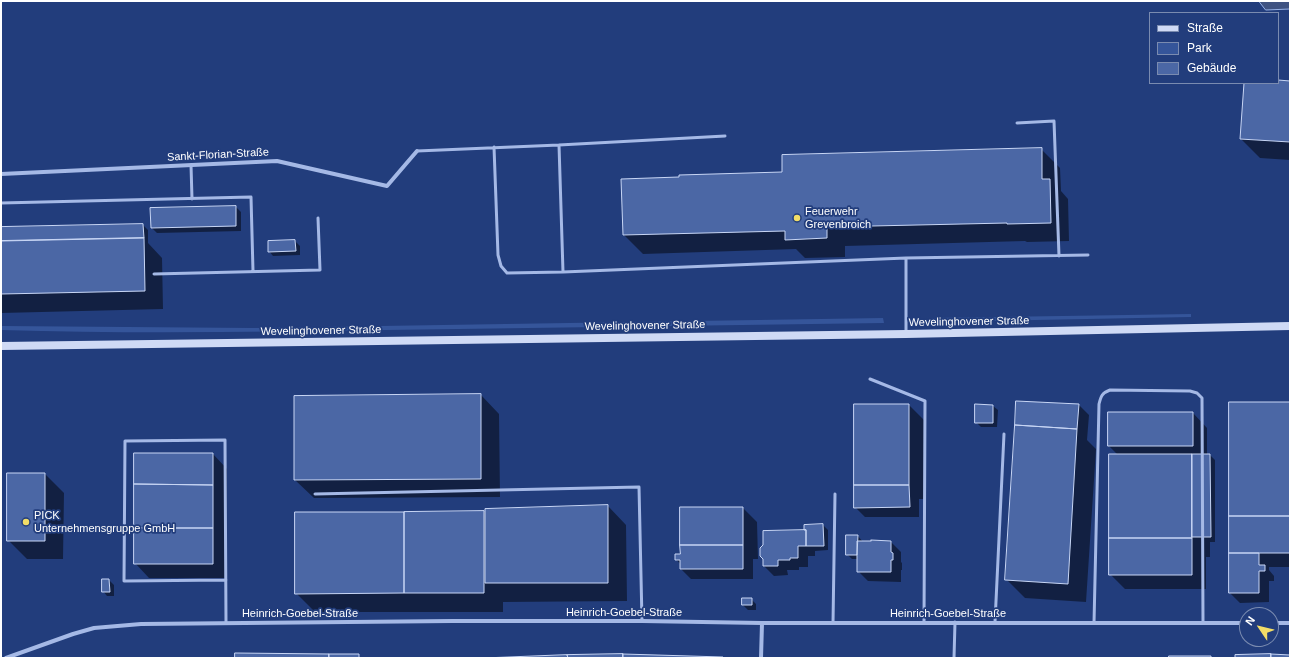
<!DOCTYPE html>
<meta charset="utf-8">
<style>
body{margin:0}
#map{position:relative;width:1291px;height:659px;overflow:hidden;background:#223d7c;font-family:Helvetica,sans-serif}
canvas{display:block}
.frame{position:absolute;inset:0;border:2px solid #fff;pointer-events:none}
.legend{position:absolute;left:1149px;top:12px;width:130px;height:72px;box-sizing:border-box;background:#223d7c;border:1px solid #7a8bb0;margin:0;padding:5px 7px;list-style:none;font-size:12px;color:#fff}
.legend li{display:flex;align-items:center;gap:8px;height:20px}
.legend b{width:20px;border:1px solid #7a8bb0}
.north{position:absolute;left:1239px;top:607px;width:40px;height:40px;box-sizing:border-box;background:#223d7c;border:1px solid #7a8bb0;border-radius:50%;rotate:305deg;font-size:11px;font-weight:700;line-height:16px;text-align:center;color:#fff}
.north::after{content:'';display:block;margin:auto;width:14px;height:18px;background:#f2dd67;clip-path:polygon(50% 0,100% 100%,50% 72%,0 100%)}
</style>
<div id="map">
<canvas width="1291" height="659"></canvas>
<div class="frame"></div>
<ul class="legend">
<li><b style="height:5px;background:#cfdaf5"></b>Straße</li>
<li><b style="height:11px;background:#35559a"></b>Park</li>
<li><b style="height:11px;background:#4b67a5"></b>Gebäude</li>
</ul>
<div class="north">N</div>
</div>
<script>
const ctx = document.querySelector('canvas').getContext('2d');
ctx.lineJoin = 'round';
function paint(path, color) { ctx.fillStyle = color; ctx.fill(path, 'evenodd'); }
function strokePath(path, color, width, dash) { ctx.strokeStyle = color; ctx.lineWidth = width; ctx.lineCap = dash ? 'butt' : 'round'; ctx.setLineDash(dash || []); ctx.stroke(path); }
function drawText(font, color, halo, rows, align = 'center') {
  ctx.font = font + ' Helvetica,sans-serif'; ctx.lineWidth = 3.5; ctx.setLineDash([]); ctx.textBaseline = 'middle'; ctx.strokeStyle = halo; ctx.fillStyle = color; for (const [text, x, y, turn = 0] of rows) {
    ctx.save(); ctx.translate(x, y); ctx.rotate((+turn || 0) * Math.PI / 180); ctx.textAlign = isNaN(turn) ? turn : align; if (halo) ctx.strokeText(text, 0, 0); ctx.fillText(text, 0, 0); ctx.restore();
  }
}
paint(new Path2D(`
 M 1191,314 L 1191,317 L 932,322 L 932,318 Z
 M 883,318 L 884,323 C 718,325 552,328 387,330 C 258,332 130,334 1,330 L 1,326 L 254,328 Z`), '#35559a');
const water = new Path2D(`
 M 1259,1 L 1290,1 L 1290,9 L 1266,10 Z`);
paint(water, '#3f5382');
strokePath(water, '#99b3e7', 1);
paint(new Path2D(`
 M 1278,81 L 1290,82 L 1290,160 L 1260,158 L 1241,139 L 1245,83 L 1278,83 Z
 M 1041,149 L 1060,168 L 1061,191 L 1068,199 L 1069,241 L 1027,242 L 1025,241 L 845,246 L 845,257 L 805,258 L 796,249 L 643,254 L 624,235 L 622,180 L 783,173 Z
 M 236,207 L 241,212 L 241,231 L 157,233 L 152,228 Z
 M 143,225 L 148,230 L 148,243 L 162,258 L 163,309 L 1,313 L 1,228 Z
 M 295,241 L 300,246 L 300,255 L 273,256 L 269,251 Z
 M 481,395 L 499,414 L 500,497 L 314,498 L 295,480 Z
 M 1290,403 L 1290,567 L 1269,567 L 1269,570 L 1274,576 L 1274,581 L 1269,581 L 1269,602 L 1240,603 L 1230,593 Z
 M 909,405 L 924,420 L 924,499 L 919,499 L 919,517 L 865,517 L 855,507 Z
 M 1079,405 L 1089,415 L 1087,440 L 1096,449 L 1086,602 L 1025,598 L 1006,579 Z
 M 993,406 L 998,410 L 997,427 L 981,427 L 976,422 Z
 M 1193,413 L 1207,428 L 1207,455 L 1210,455 L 1215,460 L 1215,542 L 1210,542 L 1210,557 L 1206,557 L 1206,589 L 1125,589 L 1110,574 L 1118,455 L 1109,446 Z
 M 213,454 L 227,469 L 227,578 L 149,578 L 135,563 Z
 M 45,474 L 64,493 L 63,559 L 27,559 L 8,540 Z
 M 608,506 L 626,525 L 627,601 L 503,602 L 503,612 L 315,612 L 296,593 L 296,513 L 486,512 Z
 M 743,508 L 757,522 L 758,559 L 753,559 L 753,579 L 691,579 L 681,569 L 681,565 L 676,559 Z
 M 823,525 L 828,530 L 828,550 L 815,551 L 815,556 L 808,556 L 808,567 L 799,567 L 799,570 L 787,570 L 788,575 L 774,576 L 764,566 L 806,531 L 805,530 Z
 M 858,536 L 863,542 L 891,542 L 901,552 L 901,562 L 902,563 L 902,570 L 901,570 L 901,582 L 868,581 L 858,571 L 858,559 L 852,559 L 847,554 Z
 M 109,580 L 114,585 L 114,596 L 107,596 L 103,591 Z
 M 751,599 L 756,604 L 756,610 L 748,610 L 743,605 Z`), '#0007');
const building = new Path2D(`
 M 1278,80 L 1290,81 L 1290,142 L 1240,139 L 1244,83 L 1278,83 Z
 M 1042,148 L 1042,179 L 1050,179 L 1051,223 L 1007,224 L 1007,223 L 827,227 L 827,238 L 785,240 L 785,231 L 623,235 L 621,179 L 679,177 L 679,175 L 782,172 L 782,155 Z
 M 236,206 L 236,226 L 151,228 L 150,208 Z
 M 143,224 L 144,238 L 1,241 L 1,227 Z
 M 144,238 L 145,291 L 1,294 L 1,241 Z
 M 295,240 L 296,251 L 268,252 L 268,241 Z
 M 481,394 L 481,479 L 294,480 L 294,396 Z
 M 1016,401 L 1079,404 L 1077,429 L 1015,425 Z
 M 1229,402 L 1290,402 L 1290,516 L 1229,516 Z
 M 854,404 L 909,404 L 909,485 L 854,485 Z
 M 975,404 L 993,405 L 993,423 L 975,423 Z
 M 1108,412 L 1193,412 L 1193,446 L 1108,446 Z
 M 1015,425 L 1077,429 L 1068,584 L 1005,580 Z
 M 134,453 L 213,453 L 213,485 L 134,484 Z
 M 1109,454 L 1192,454 L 1192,538 L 1109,538 Z
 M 1192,454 L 1210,454 L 1211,537 L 1192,537 Z
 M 7,473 L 45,473 L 45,541 L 7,541 Z
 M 134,484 L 213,485 L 213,528 L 134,528 Z
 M 854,485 L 909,485 L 910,507 L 854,508 Z
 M 608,505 L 608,583 L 485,583 L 485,509 Z
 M 680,507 L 743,507 L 743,545 L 680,545 Z
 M 484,511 L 484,593 L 404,593 L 404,512 Z
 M 295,512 L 404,512 L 404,593 L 295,594 Z
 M 1229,516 L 1290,516 L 1290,553 L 1229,553 Z
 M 823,524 L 824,546 L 806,546 L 806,530 L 804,530 L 804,525 Z
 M 134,528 L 213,528 L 213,564 L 134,564 Z
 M 806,530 L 806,546 L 798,546 L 798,558 L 790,558 L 790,560 L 778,560 L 778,566 L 763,566 L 763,559 L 760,556 L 760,548 L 763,545 L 763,531 Z
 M 846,535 L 858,535 L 857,555 L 846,555 Z
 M 1109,538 L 1192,538 L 1192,575 L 1109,575 Z
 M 871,540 L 891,541 L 891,552 L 893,553 L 893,560 L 891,560 L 891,572 L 857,572 L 857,541 L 871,541 Z
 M 680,545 L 743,545 L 743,569 L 680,569 L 680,560 L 675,560 L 675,554 L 680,554 Z
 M 1229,553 L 1259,553 L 1259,565 L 1265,565 L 1265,571 L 1259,571 L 1259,593 L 1229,593 Z
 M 102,579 L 109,579 L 110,592 L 102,592 Z
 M 742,598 L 752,598 L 752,605 L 742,605 Z
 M 235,653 L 329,654 L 329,658 L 235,658 Z
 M 329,654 L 359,654 L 359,658 L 329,658 Z
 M 623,654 L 623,658 L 568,658 L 567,655 Z
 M 623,654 L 723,657 L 724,658 L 623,658 Z
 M 1271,654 L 1271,658 L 1235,658 L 1235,655 Z
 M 1271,654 L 1290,655 L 1290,658 L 1271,658 Z
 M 567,655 L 568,658 L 484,658 Z
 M 1169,656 L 1211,656 L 1211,658 L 1169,658 Z`);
paint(building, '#4b67a5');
strokePath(building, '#c8d6f5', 1);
strokePath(new Path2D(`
 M 1017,123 L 1054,121 L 1059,256
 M 559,145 L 725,136
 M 494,147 L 498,255 L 501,266 L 507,273 L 563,272
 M 417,151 L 559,145 L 563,272 L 906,258 L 1088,255
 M 191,165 L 192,199
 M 1,203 L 251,197 L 253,271
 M 906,258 L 906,334
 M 154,274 L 320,270 L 318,218
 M 870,379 L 925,401 L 924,623
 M 315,494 L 639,487 L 642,621
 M 995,622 L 1004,434
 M 226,623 L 225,440 L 125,441 L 124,581 L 226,580
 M 833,623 L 835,494
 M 1094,623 L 1099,404 C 1101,396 1102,393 1110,390 L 1190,391 L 1197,393 L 1202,398 L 1203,623
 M 954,658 L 955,622`), '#a5b9e6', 3);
strokePath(new Path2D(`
 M 1,174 L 277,161 L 387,186 L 417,151
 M 1271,623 L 1290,623
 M 6,658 L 73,634 L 94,628 L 141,624 L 452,621 L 642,621 L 762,623 L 1247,623
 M 761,658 L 762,623`), '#a5b9e6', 4);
strokePath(new Path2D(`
 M 1,346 L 906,334 L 1290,326`), '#cfdaf5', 8);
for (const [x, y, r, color] of [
 [797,218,4,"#f2dd67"],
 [26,522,4,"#f2dd67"]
]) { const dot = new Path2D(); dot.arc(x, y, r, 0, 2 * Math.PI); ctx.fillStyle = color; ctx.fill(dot); strokePath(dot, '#223d7c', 1.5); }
drawText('11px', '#fff', '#223d7c', [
 ["Sankt-Florian-Straße",218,155,-3],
 ["Wevelinghovener Straße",969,322,-1],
 ["Wevelinghovener Straße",645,326,-1],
 ["Wevelinghovener Straße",321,331,-1],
 ["Heinrich-Goebel-Straße",624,613],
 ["Heinrich-Goebel-Straße",300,614],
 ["Heinrich-Goebel-Straße",948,614]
]);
drawText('11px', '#fff', '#223d7c', [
 ["Feuerwehr",805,212],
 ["Grevenbroich",805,225],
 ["PICK",34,516],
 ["Unternehmensgruppe GmbH",34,529]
], 'left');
</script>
